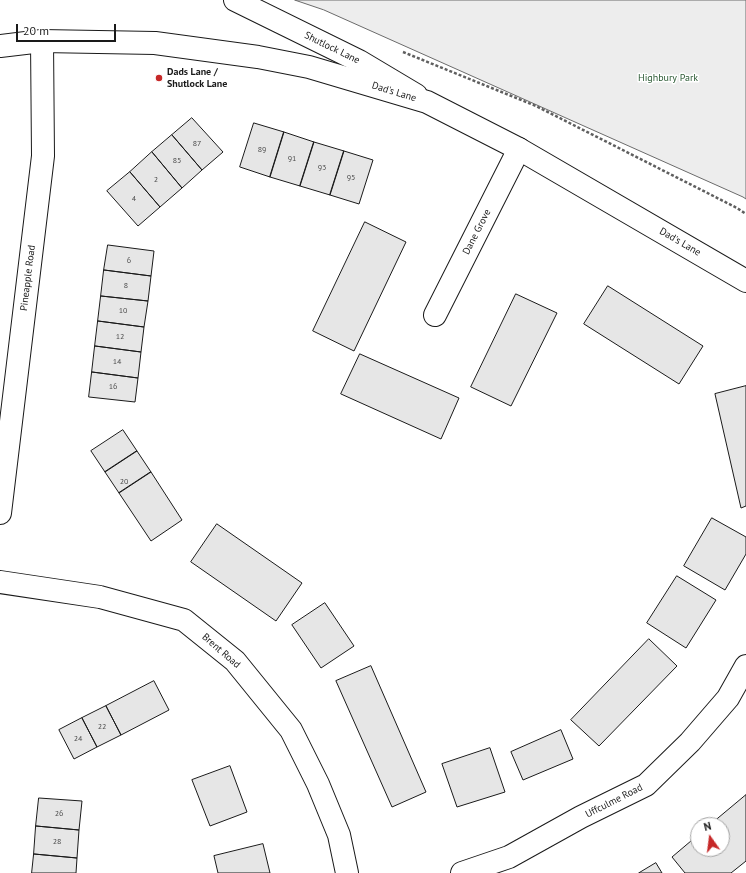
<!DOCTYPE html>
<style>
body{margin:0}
#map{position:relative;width:746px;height:873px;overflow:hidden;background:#fff;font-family:"PT Sans",sans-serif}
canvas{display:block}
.north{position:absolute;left:690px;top:817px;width:40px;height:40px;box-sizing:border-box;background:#fff;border:1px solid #a3a3a3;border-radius:50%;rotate:346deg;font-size:11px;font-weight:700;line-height:16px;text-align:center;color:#1a1a1a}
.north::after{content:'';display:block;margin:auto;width:14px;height:18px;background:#c62828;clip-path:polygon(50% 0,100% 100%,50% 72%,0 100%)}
.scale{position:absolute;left:16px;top:24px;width:100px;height:18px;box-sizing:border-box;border:2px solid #1a1a1a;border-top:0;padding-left:5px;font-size:12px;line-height:14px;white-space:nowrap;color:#1a1a1a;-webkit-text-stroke:3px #fff;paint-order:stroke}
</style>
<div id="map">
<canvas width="746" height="873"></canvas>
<div class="north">N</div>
<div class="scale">20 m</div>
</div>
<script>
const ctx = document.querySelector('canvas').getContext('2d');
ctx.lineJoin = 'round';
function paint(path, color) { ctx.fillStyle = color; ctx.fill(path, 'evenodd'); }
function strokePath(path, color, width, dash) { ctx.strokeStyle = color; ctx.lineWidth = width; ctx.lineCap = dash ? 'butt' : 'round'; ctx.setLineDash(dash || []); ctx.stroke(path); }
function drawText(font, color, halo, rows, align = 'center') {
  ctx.font = font + ' "PT Sans",sans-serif'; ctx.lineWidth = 3; ctx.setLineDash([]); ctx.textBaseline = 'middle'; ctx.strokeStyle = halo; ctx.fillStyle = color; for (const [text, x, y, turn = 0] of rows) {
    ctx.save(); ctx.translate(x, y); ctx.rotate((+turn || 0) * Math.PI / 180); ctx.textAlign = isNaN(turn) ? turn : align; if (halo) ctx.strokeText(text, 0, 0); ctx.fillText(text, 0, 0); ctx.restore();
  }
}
const built = new Path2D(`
 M 295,0 L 746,0 L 746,199 L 743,197 L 324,10 Z`);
paint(built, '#ededed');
strokePath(built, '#6a6a6a', 1);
const building = new Path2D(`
 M 192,118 L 223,152 L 202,170 L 172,135 Z
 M 254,123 L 284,132 L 270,177 L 240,167 Z
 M 284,132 L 314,142 L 300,186 L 270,177 Z
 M 172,135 L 202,170 L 182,188 L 152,152 Z
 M 314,142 L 344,151 L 330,195 L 300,186 Z
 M 344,151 L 373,160 L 359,204 L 330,195 Z
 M 152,152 L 182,188 L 160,207 L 130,172 Z
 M 130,172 L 160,207 L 138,226 L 107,191 Z
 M 365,222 L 406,242 L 354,351 L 313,331 Z
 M 108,245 L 154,251 L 151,276 L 104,270 Z
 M 104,270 L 151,276 L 148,301 L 101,296 Z
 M 608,286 L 703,346 L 679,384 L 584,324 Z
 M 516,294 L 557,313 L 511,406 L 471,387 Z
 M 101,296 L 148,301 L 144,327 L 98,321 Z
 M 98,321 L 144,327 L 141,352 L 95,346 Z
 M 95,346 L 141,352 L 138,378 L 92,372 Z
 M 360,354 L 459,398 L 441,439 L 341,394 Z
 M 92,372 L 138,378 L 135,402 L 89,397 Z
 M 746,386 L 746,506 L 741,508 L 715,394 Z
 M 123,430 L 137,451 L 105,472 L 91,451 Z
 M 137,451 L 151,472 L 119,493 L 105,472 Z
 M 151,472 L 182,520 L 151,541 L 119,493 Z
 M 712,518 L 746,537 L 746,554 L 725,590 L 684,566 Z
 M 217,524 L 302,583 L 276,621 L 191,562 Z
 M 677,576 L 716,600 L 686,648 L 647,623 Z
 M 325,603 L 354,646 L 321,668 L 292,625 Z
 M 649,639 L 677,666 L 599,746 L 571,720 Z
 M 371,666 L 426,792 L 392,807 L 336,681 Z
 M 154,681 L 169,710 L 121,735 L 106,706 Z
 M 106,706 L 121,735 L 97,747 L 82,718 Z
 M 82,718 L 97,747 L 74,759 L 59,730 Z
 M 561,730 L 573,759 L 523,780 L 511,752 Z
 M 490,748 L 505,792 L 457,807 L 442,764 Z
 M 230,766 L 247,812 L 210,826 L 192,780 Z
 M 746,795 L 746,861 L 731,873 L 685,873 L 672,857 L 698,835 L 698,849 L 722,849 L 722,825 L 710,825 Z
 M 39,798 L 82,801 L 79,830 L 36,826 Z
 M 36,826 L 79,830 L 77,858 L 34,854 Z
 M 263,844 L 270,873 L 218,873 L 214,856 Z
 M 34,854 L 77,858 L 76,873 L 32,873 Z
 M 656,863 L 662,873 L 639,873 Z`);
paint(building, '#e6e6e6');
strokePath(building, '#1a1a1a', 1);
const street = new Path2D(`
 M 235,0 L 359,61 L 416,95
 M 435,315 L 519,149
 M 0,513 L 43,156 L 42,41
 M 0,582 L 100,597 L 184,620 L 235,661 L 291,730 L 318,784 L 339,835 L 347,873
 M 462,873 L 509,857 L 581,817 L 646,785 L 690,742 L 728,698 L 746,666`);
const secondary = new Path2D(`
 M 0,46 L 42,41 L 155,43 L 258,57 L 309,67 L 427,102 L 519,149 L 746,281`);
strokePath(street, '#1a1a1a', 24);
strokePath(secondary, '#1a1a1a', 24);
strokePath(new Path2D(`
 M 403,52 L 536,106 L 737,208 L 746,214`), '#5f5f5f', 2.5, [3, 2]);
strokePath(street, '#fff', 22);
strokePath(secondary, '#fff', 22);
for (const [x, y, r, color] of [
 [159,78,4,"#c62828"]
]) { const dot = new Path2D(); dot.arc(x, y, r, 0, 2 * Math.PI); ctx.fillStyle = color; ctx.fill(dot); strokePath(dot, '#fff', 1.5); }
drawText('8px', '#4d4d4d', null, [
 ["87",197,144],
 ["89",262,150],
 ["91",292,159],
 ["85",177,161],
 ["93",322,168],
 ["95",351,178],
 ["2",156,180],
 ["4",134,199],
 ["6",129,261],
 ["8",126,286],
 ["10",123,311],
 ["12",120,337],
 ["14",117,362],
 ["16",113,387],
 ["20",124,482],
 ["22",102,727],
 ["24",78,739],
 ["26",59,814],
 ["28",57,842]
]);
drawText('10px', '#1a1a1a', '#fff', [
 ["Shutlock Lane",332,48,26],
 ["Dad's Lane",394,92,17],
 ["Dane Grove",477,232,-63],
 ["Dad's Lane",680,242,30],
 ["Pineapple Road",28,278,-83],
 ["Brent Road",221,651,41],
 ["Uffculme Road",614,801,-27]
]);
drawText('bold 10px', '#1a1a1a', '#fff', [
 ["Dads Lane /",167,72],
 ["Shutlock Lane",167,84]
], 'left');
drawText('10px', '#2b5a34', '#fff', [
 ["Highbury Park",668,78]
]);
</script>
